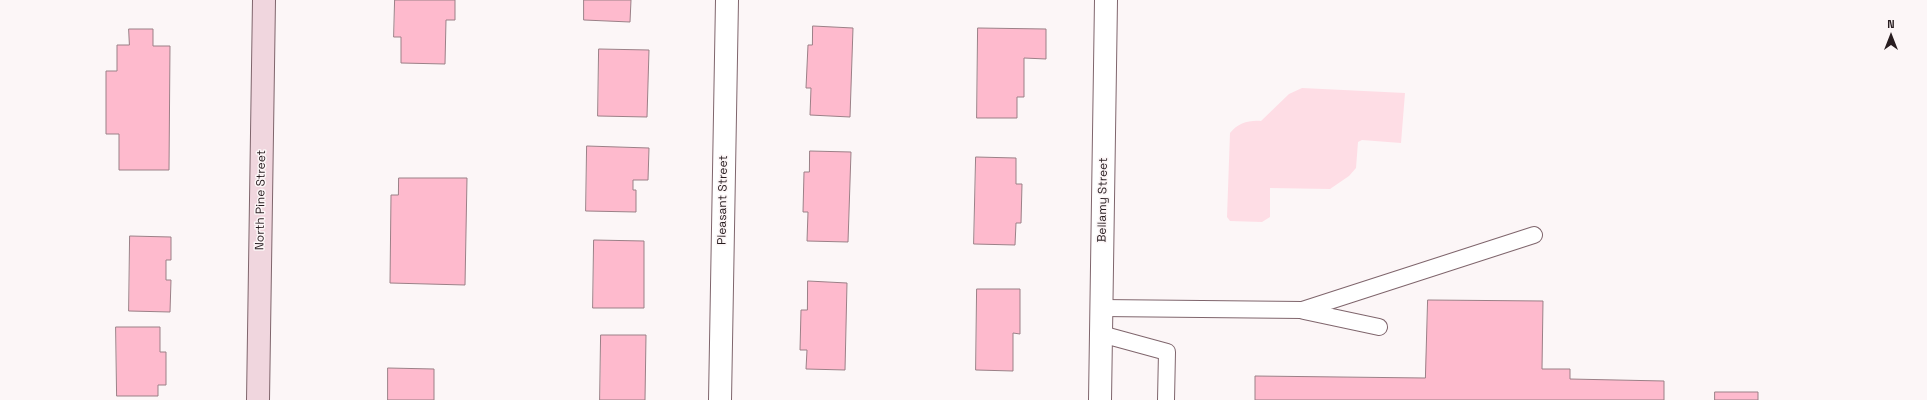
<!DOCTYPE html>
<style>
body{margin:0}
#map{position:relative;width:1927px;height:400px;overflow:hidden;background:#fcf6f7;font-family:"Space Grotesk",sans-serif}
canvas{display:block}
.north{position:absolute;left:1871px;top:16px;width:40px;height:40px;-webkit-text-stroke:3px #fcf6f7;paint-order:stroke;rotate:0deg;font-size:11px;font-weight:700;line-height:16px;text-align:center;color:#281d20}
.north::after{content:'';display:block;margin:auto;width:14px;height:18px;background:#281d20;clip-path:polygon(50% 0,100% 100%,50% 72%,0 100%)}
</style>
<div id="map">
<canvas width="1927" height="400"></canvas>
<div class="north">N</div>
</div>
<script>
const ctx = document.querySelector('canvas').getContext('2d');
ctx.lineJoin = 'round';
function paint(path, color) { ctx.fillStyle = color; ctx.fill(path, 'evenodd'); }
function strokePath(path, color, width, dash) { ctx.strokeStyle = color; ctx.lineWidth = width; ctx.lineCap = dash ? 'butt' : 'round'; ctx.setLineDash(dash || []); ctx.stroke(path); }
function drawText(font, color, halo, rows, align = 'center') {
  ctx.font = font + ' "Space Grotesk",sans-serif'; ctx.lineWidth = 3; ctx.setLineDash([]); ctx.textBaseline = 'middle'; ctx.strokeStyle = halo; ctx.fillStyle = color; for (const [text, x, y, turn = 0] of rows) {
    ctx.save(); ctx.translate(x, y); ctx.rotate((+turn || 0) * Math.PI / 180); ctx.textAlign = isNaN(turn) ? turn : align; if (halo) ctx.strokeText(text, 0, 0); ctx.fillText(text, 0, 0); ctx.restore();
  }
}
paint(new Path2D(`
 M 1302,88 L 1405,93 L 1401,143 L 1362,140 L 1358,142 L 1356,168 L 1349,176 L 1330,189 L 1270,188 L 1270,217 L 1262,222 L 1230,221 L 1227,217 L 1230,133 C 1238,123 1249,120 1261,121 L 1289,94 Z`), '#fedde5');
const building = new Path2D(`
 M 395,0 L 455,0 L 455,20 L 446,20 L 445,64 L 401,63 L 401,37 L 394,37 Z
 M 584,0 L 631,0 L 630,22 L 584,20 Z
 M 813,26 L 853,28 L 850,117 L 810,115 L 811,88 L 806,88 L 808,45 L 812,45 Z
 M 978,28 L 1046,29 L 1046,59 L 1024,58 L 1024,97 L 1017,97 L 1017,118 L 977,118 Z
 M 129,29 L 153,29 L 153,46 L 170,46 L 169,170 L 119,170 L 119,134 L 106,134 L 106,71 L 117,71 L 117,45 L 129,45 Z
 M 599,49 L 649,50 L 647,117 L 598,116 Z
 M 587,146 L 649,148 L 648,180 L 633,180 L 633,190 L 636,190 L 636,212 L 586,211 Z
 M 810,151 L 851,152 L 848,242 L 807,241 L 808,212 L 803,212 L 804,172 L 809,172 Z
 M 976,157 L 1016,158 L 1016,184 L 1022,184 L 1021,223 L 1016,223 L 1015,245 L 974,244 Z
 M 399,178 L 467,178 L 465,285 L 390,283 L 391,195 L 398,195 Z
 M 130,236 L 171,237 L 171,260 L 166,260 L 166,280 L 171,280 L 170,312 L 129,311 Z
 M 594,240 L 644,241 L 644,308 L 593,308 Z
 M 808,281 L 847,283 L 845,370 L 806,369 L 807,350 L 800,350 L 801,310 L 807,310 Z
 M 977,289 L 1020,289 L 1020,334 L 1013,333 L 1013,371 L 976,370 Z
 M 1428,300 L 1543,301 L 1542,369 L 1570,369 L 1570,379 L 1664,381 L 1664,400 L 1255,400 L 1255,376 L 1425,378 Z
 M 116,327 L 160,327 L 160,352 L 166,352 L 166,385 L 158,385 L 158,396 L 117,396 Z
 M 601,335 L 646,335 L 645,400 L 600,400 Z
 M 388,368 L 434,369 L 434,400 L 388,400 Z
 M 1715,392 L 1758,392 L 1758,400 L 1715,400 Z`);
paint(building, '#febacd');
strokePath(building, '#9b8087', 1);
const lane = new Path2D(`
 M 1101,308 L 1302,310 L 1534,235
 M 1304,311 L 1379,327
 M 1101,334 L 1167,352 L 1166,400`);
const street = new Path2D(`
 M 720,400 L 727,0
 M 1100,400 L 1106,0`);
const secondary = new Path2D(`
 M 258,400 L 264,0`);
strokePath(lane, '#7f656c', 18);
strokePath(street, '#7f656c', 24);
strokePath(secondary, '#7f656c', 24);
strokePath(lane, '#fff', 16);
strokePath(street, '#fff', 22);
strokePath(secondary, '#f0d6de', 22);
drawText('12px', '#281d20', '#fcf6f7', [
 ["North Pine Street",261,200,-89],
 ["Pleasant Street",723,200,-89],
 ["Bellamy Street",1103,200,-89]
]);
</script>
